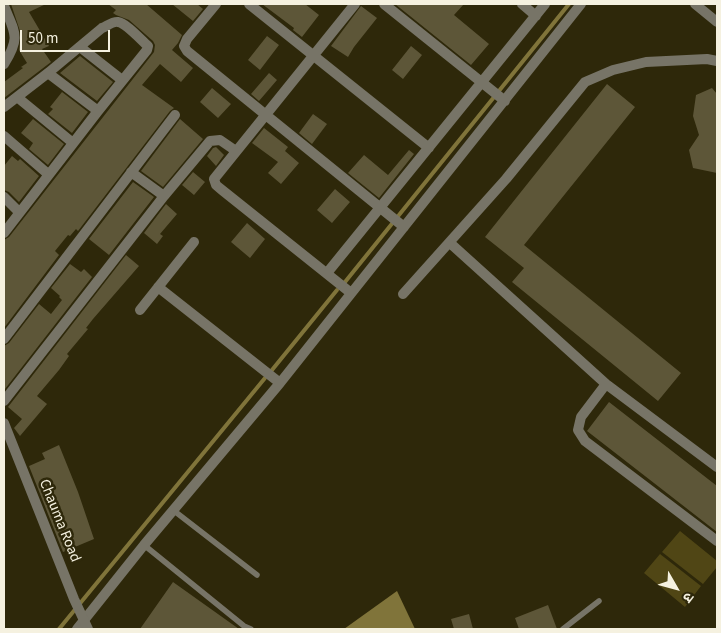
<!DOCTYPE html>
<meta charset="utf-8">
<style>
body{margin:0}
#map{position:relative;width:721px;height:633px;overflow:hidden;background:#2e280a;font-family:"Source Sans 3","Noto Sans Devanagari",sans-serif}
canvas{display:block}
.frame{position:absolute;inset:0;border:5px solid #f5f1e0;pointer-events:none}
.north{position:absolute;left:651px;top:563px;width:50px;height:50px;-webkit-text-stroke:4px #2e280a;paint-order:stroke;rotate:128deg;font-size:14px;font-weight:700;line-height:20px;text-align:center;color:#f5f1e0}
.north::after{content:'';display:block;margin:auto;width:18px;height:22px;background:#f5f1e0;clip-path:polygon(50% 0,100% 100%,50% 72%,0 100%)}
.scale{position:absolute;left:20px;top:30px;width:90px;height:22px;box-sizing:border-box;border:2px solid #f5f1e0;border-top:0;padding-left:6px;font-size:15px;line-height:18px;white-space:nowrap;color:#f5f1e0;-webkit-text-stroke:4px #2e280a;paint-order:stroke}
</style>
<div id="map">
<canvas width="721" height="633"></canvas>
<div class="frame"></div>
<div class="north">उ</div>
<div class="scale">50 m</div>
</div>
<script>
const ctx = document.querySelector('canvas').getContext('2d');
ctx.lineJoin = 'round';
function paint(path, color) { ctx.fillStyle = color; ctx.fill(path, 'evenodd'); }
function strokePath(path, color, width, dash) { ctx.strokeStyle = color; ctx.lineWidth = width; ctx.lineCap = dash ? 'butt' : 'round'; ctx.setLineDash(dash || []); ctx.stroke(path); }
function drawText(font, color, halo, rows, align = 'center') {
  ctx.font = font + ' "Source Sans 3",sans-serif'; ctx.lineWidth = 5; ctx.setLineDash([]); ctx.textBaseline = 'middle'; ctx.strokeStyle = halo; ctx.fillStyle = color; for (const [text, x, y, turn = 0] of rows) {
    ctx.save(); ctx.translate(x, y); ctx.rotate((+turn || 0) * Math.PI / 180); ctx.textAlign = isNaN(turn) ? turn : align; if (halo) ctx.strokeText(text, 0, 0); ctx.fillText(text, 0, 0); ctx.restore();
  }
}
paint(new Path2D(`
 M 680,531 L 717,561 L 717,567 L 703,584 L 662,552 Z
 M 660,554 L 701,586 L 685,607 L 644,573 Z`), '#504615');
paint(new Path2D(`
 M 397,591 L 415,629 L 344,629 Z`), '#80743a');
strokePath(new Path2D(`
 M 345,282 L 569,4
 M 272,370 L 337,290
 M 59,629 L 265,378`), '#80743a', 4);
paint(new Path2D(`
 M 11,4 L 46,4 L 29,12 L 49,46 L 42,49 L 51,62 L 4,98 L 4,82 L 23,68 L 21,67 L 27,63 L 19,50 L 21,34 Z
 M 108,4 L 146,4 L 182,35 L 178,43 L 172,50 L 193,68 L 181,82 L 160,64 L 142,85 L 174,108 L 170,111 L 78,231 L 76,229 L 70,236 L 68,235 L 55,251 L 59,255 L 4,328 L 4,240 L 9,237 L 154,52 L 155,45 L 153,41 L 129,20 L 116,15 L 113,13 L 116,10 Z
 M 172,4 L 197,4 L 203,9 L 193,21 Z
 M 262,4 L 305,4 L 319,15 L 302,37 L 293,30 L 294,28 Z
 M 395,4 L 464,4 L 454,15 L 489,44 L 471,65 Z
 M 361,6 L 377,18 L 354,47 L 348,57 L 331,46 Z
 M 267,36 L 279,45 L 260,70 L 248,60 Z
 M 411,46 L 422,55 L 403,79 L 392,70 Z
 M 80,56 L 113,82 L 97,101 L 60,73 Z
 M 269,73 L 277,80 L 259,101 L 251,94 Z
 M 607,84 L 635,107 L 524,245 L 681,373 L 658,401 L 512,282 L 524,268 L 485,237 Z
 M 212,88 L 231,104 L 218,118 L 200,102 Z
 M 712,88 L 717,94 L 717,173 L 693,168 L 689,150 L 699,135 L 693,116 L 696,95 Z
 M 62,92 L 88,112 L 72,133 L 48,114 L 53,109 L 50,107 Z
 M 313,114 L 327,124 L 312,144 L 299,133 Z
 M 33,119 L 64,144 L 48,165 L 29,149 L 33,143 L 21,133 Z
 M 180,119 L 203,139 L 163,187 L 141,171 Z
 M 264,128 L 288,147 L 285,151 L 299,163 L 281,184 L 268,173 L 278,162 L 252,143 Z
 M 216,147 L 224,155 L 216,166 L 207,156 L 213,148 Z
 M 409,150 L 414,154 L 379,198 L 348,173 L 364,155 L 388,175 Z
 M 12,156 L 18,161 L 20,159 L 39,176 L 19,202 L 9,192 L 4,190 L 4,166 Z
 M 193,172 L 205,182 L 194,195 L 182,185 Z
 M 133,182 L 154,197 L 109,255 L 89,239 Z
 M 335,189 L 350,202 L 332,223 L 317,210 Z
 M 166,204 L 177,214 L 160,234 L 163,236 L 157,244 L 144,233 Z
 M 247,223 L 265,239 L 250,258 L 231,242 Z
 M 126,255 L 139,266 L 93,319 L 86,328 L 88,329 L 67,354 L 69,356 L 59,370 L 37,396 L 47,404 L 20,436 L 14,428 L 22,419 L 8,407 Z
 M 70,264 L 81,272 L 84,269 L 92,277 L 5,389 L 4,346 L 9,343 L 39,304 L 51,314 L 62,300 L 59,297 L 60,296 L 51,288 Z
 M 609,402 L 717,486 L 717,532 L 587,431 Z
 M 59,445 L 78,492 L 94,539 L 63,552 L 29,466 L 45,459 L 42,453 Z
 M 173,582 L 239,629 L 140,629 Z
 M 548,605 L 557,629 L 519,629 L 515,618 Z
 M 469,614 L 473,629 L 454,629 L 451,619 Z`), '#5d5638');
strokePath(new Path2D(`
 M 173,510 L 257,575
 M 144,545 L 244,626 L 251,629
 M 563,629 L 599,601`), '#777467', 5.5);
strokePath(new Path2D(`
 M 216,4 L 187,39 L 184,46 L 187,51 L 404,227
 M 249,4 L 429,148
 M 384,4 L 505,101
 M 522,4 L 536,16
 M 695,4 L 717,22
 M 4,6 C 15,33 21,37 4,64
 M 80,47 L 122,80
 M 48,73 L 98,111
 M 17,97 L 73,143
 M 4,107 L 48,73 L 102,28 C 107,26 113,21 118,22 C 126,23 141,40 148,46 L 147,50 L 98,111 L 4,233
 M 4,136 L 48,174
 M 164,196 L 210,141 L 220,140 L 236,151
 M 4,197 L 19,212
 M 450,243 L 606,384 L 717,467
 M 327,273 L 545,4
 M 158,287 L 280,383
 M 351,293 L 222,190 L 216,185 L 214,179 L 355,4
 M 403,294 L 506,179 L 585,82 L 613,70 L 646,62 L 707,59 L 717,61
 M 140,310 L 194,242
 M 4,339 L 175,115
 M 606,384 L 581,417 L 578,430 L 585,441 L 717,541
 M 4,401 L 164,196 L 131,172
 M 77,629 L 144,545 L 280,383 L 581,4`), '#777467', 10);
strokePath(new Path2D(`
 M 4,423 L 74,599 L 88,629`), '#777467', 10);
drawText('15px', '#f5f1e0', '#2e280a', [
 ["Chauma Road",59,521,68]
]);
</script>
